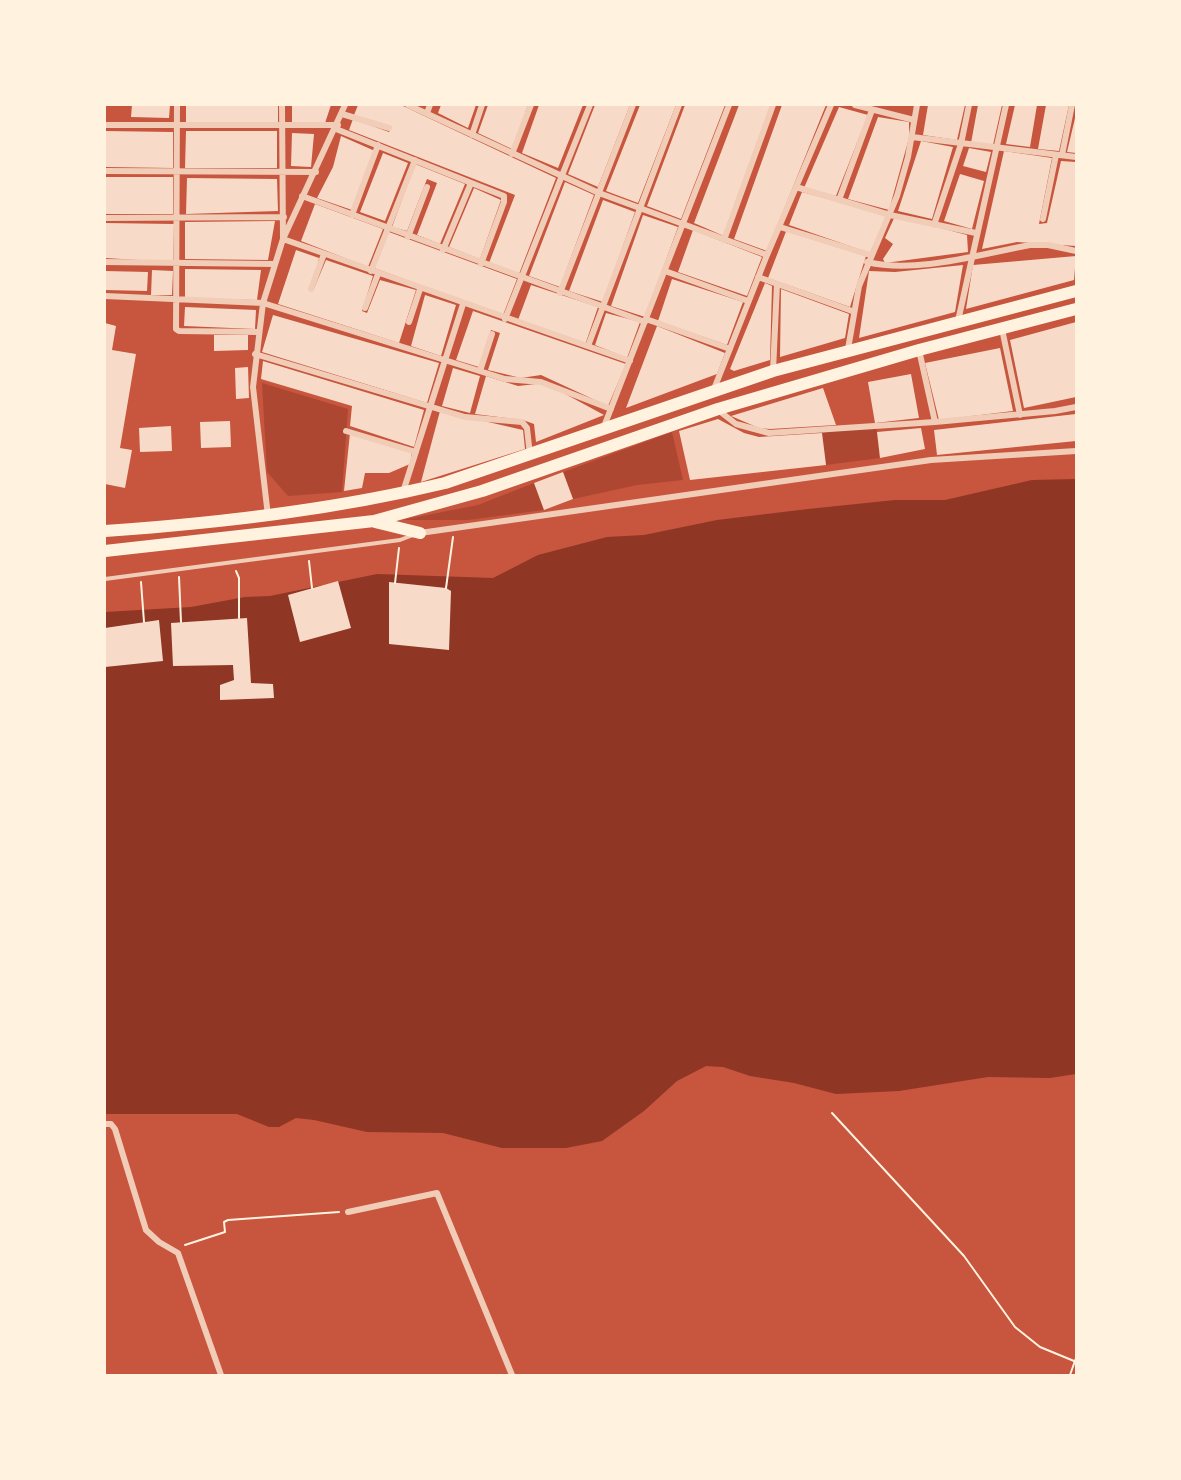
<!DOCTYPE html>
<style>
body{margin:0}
#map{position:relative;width:1181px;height:1480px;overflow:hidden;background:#c8553d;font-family:Roboto,sans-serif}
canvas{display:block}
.frame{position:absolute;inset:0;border:106px solid #fff3e0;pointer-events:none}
</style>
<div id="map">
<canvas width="1181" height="1480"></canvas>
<div class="frame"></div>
</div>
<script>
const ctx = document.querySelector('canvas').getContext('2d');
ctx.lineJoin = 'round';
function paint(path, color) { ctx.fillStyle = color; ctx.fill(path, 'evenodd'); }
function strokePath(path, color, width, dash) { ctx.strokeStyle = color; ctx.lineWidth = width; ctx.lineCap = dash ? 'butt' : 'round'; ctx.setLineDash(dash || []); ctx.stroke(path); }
paint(new Path2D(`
 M 262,383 L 348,409 L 342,492 L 288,496 L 267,472 Z
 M 876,425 L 880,458 L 826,465 L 822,433 Z
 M 672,432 L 683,480 L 637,485 L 573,499 L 563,472 Z
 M 534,483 L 544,510 L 468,520 L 402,520 L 478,505 Z`), '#ae4732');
paint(new Path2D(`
 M 1076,479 L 1076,1074 L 1050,1078 L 988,1077 L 899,1091 L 836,1094 L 794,1083 L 750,1076 L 723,1067 L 706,1066 L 677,1081 L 644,1111 L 602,1141 L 566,1148 L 502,1148 L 443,1133 L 367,1132 L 314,1120 L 296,1118 L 279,1127 L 269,1127 L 237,1114 L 105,1114 L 105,612 L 191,607 L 245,597 L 270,596 L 377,574 L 493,578 L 538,555 L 607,537 L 644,535 L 717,520 L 808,509 L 895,500 L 945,500 L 1032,480 Z`), '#8f3625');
paint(new Path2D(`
 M 132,105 L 170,105 L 169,118 L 131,117 Z
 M 186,105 L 278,105 L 278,123 L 186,123 Z
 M 292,105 L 331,105 L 325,123 L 292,122 Z
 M 358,105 L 401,105 L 556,178 L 519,274 L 489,263 L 515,195 L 349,130 L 353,119 L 389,132 L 391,128 L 354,115 Z
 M 441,105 L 476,105 L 468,128 L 438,113 Z
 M 488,105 L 528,105 L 512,149 L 478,133 Z
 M 539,105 L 583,105 L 558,168 L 522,153 Z
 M 595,105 L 630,105 L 598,187 L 568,174 Z
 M 640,105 L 676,105 L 638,203 L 606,191 Z
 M 685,105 L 725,105 L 681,219 L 647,206 Z
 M 739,105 L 771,105 L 724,236 L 694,223 Z
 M 782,105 L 826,105 L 767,251 L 734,239 Z
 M 928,105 L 965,105 L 957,140 L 923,135 Z
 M 978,105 L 1002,105 L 993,145 L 971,143 Z
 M 1015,105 L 1037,105 L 1030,147 L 1006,144 Z
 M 1046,105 L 1069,105 L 1059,151 L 1038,149 Z
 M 839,107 L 868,115 L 836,196 L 804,188 Z
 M 1076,114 L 1076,153 L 1067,152 Z
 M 878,117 L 909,122 L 909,138 L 889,210 L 848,199 Z
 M 105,131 L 173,132 L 173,168 L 105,167 Z
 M 186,131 L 277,131 L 277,168 L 185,168 Z
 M 292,133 L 314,134 L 311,167 L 291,166 Z
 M 341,136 L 375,151 L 352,210 L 317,198 L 333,167 Z
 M 921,141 L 953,147 L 932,219 L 898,211 Z
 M 969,148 L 991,152 L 986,172 L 963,166 Z
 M 1004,151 L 1052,158 L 1039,224 L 1047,223 L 1061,161 L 1076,162 L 1076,246 L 1017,242 L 982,249 Z
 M 383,153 L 408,163 L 385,221 L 360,212 Z
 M 415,164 L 465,184 L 440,244 L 417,235 L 437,183 L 427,179 L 407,231 L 392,227 Z
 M 960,174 L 984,181 L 972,229 L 944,221 Z
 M 105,177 L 173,177 L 173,214 L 105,214 Z
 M 187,178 L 277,179 L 278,211 L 186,214 Z
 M 565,182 L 594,195 L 560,287 L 529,276 Z
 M 474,188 L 501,200 L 480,259 L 449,247 Z
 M 802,192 L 887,215 L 870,253 L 789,225 Z
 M 603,200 L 635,212 L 603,302 L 569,291 Z
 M 315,204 L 383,229 L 368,267 L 301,241 Z
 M 643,215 L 678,227 L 645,317 L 611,306 Z
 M 895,216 L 967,235 L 968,252 L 885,263 L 883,259 L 893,244 L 885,238 Z
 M 275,221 L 268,260 L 185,259 L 185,222 Z
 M 105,223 L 174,224 L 173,262 L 105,258 Z
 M 787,229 L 866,256 L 850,307 L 768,278 Z
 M 693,230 L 762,257 L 747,296 L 678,272 Z
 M 389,232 L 517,279 L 503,315 L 374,268 Z
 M 296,250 L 319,258 L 313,291 L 326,260 L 373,276 L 362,311 L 367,313 L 380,280 L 416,290 L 399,343 L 278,304 Z
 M 1076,256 L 1074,280 L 966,309 L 973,265 Z
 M 963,265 L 955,312 L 859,338 L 869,271 L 895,272 Z
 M 185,269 L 261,270 L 257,300 L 185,298 Z
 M 152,270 L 173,271 L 172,295 L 151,295 Z
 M 105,271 L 148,272 L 147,291 L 105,290 Z
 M 672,279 L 743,302 L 727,345 L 658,321 Z
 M 765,283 L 772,286 L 770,360 L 734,371 L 730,369 Z
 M 531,285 L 598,307 L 585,345 L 518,320 Z
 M 781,289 L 849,314 L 845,338 L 780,357 Z
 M 425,295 L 456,305 L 441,356 L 411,346 Z
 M 185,307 L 256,310 L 255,329 L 184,326 Z
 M 473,311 L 626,364 L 608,406 L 541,375 L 521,378 L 488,370 L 500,333 L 491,330 L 479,367 L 456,360 Z
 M 606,313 L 640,322 L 627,358 L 595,345 Z
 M 273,315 L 439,363 L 427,403 L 262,352 Z
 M 1076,322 L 1076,397 L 1024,408 L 1010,340 Z
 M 105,323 L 116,326 L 112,350 L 136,354 L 120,448 L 132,450 L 125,488 L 105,484 Z
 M 657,326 L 725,353 L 717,374 L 626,408 Z
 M 214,335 L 248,335 L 248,350 L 214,351 Z
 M 1000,348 L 1013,411 L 939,420 L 925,363 Z
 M 263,361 L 424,410 L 414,447 L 350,426 L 352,406 L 261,379 Z
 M 248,367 L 249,398 L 236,399 L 235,368 Z
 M 453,368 L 480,376 L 470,413 L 442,406 Z
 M 911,374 L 919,418 L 875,423 L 868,382 Z
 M 486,376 L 518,386 L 545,383 L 604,415 L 536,442 L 534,424 L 523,420 L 475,414 Z
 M 823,388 L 836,425 L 770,429 L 759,428 L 731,416 Z
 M 440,411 L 523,430 L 525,449 L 421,482 Z
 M 1076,414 L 1076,441 L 937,455 L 934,430 Z
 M 718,419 L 744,433 L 759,437 L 822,433 L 826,465 L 690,480 L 679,431 Z
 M 230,421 L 231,447 L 201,448 L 200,422 Z
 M 171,426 L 172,451 L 140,452 L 139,428 Z
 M 921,428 L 925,449 L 880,458 L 877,432 Z
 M 350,433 L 412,452 L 410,464 L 389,473 L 365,473 L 362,488 L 344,491 Z
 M 563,472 L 573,499 L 544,510 L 534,483 Z
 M 338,581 L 351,628 L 300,642 L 288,595 Z
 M 389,582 L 446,588 L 451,591 L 449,650 L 389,644 Z
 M 247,618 L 251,683 L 273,684 L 274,698 L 220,700 L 220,685 L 234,680 L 233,665 L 173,666 L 171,623 Z
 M 159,620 L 163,661 L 105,667 L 105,628 Z`), '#f7dbc8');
strokePath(new Path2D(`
 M 309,561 L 312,588
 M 236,571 L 239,578 L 239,618
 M 179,577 L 181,622
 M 141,582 L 144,622
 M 395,583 L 399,548
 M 446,588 L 453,537
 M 832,1113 L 964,1256 L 1015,1327 L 1040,1347 L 1074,1361
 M 185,1245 L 225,1232 L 224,1222 L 228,1220 L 339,1212
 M 1070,1375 L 1076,1358`), '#fff3e0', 2);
strokePath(new Path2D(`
 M 105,579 L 400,540 L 413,535`), '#f1ccb7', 4);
strokePath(new Path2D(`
 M 177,105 L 176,329 L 179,331 L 258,332
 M 282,105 L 283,239 L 630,361
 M 408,105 L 599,193 L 767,255
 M 855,105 L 914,120
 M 427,113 L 430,105
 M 342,114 L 389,128
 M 105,125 L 338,125
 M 336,129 L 504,196 L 504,202 L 481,264
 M 472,135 L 482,105
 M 912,137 L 1076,157
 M 512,154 L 531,105
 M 1062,155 L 1072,105
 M 105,171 L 316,172
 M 796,187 L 890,215 L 976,233
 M 302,196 L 645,322
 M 839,200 L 872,110
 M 352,215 L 378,145
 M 105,218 L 284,217
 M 1043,219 L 1056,155
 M 934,225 L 961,144 L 969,105
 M 780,227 L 870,255
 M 408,237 L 427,187
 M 724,240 L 773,105
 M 443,250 L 471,183
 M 105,262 L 274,264
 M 867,262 C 916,274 980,254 1030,245 L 1048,245 L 1076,251
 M 371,271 L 415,160
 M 665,271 L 748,301
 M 758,277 L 852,311
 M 311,289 L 324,254
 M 560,293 L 633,105
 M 105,296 L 263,303 L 505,379 L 541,382 L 611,409
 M 365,308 L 378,274
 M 505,319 L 590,105
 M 646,319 L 730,349
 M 958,321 L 1006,105
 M 409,322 L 420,289
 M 1002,329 L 1020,415
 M 588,346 L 679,105
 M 848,349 L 859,286 L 897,196 L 908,157 L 917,105
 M 919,350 L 935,422
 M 255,354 L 465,417 L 522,422 L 527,428 L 530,455
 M 480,371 L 492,334
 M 773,371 L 777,284
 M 714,389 L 767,255 L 831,105
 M 718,410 L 736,424 L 769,433 L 935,422 L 1055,411 L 1076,407
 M 603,429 L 729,105
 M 346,431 L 416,452
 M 403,492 L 463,304
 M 268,516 L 253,387 L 263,303 L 283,239 L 345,105
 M 420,533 L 931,460 L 1076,451
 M 105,1124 L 111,1124 L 115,1129 L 146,1230 L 159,1242 L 178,1253 L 221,1375
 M 348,1212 L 437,1193 L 512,1375`), '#f1ccb7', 6);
strokePath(new Path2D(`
 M 375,522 L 420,533
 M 105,531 C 220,523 333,510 445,483 L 773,371 L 1076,291
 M 105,551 L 374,521 L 482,491 L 718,409 L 919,350 L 1076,309`), '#fff3e0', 12);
</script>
